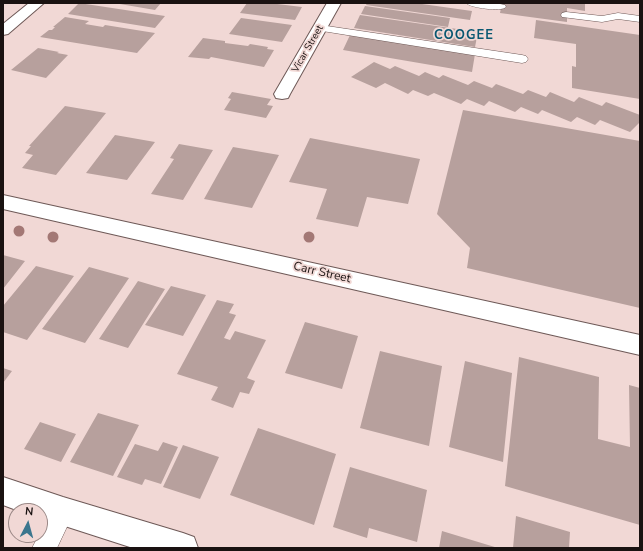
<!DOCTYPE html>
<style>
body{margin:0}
#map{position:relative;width:643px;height:551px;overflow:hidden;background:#f1d8d5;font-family:"Nunito Sans",sans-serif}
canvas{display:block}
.frame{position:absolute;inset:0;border:4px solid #1a1211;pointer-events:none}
.north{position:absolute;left:8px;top:503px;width:40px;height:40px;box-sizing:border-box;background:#f1d8d5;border:1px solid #9b8987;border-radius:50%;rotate:6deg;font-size:11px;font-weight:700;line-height:16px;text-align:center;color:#1a1211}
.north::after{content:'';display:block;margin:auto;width:14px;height:18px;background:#3b768e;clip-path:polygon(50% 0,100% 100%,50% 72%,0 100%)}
</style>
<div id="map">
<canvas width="643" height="551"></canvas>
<div class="frame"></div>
<div class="north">N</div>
</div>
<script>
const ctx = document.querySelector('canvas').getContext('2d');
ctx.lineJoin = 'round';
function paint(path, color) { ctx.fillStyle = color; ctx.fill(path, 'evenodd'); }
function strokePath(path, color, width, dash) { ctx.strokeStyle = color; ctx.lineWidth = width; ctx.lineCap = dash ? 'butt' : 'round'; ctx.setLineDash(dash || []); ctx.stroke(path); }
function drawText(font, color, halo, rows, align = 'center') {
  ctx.font = font + ' "Nunito Sans",sans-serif'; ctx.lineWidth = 3.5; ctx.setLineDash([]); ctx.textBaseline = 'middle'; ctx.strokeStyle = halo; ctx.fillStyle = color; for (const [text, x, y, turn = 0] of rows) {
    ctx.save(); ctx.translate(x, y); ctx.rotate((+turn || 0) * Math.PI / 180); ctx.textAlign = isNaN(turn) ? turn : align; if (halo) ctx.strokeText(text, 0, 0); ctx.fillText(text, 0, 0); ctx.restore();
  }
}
paint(new Path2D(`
 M 79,3 L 165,16 L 155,28 L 68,14 Z
 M 114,3 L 161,3 L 155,10 Z
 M 247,3 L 269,3 L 302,7 L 295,20 L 240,13 Z
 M 367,3 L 415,3 L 472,11 L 470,20 L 366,5 Z
 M 502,3 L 585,3 L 585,11 L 567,8 L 567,22 L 500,13 Z
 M 365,6 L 450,18 L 448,27 L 361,14 Z
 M 360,15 L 478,32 L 475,47 L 354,28 Z
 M 65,17 L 89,21 L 85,24 L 103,27 L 105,25 L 155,33 L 137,53 L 40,37 L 49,30 L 52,30 L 55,27 L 53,27 Z
 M 241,18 L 292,25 L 282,42 L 229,34 Z
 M 536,20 L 640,35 L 640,99 L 572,88 L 572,66 L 576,67 L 576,44 L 534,38 Z
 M 350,35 L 475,54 L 472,72 L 343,50 Z
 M 203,38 L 225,41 L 225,43 L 248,46 L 250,44 L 268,47 L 267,49 L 274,50 L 264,67 L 211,57 L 209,59 L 188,57 Z
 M 38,48 L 59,52 L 57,53 L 68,55 L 46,78 L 11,70 Z
 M 374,62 L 390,69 L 395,66 L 419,76 L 425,72 L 439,78 L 443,75 L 468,85 L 474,81 L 492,88 L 496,84 L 523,94 L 528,90 L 546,97 L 550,92 L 574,102 L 579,97 L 602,106 L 606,102 L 640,115 L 640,122 L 630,132 L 600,120 L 595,125 L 577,117 L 571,122 L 542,110 L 538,114 L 521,107 L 515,112 L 489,101 L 484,106 L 467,99 L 461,104 L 434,93 L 428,96 L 413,90 L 408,94 L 385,83 L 376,88 L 351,77 Z
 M 232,92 L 271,99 L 267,105 L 273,106 L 266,118 L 224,110 L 231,99 L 228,98 Z
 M 65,106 L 106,113 L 56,175 L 22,168 L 33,155 L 25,153 L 31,146 L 29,146 Z
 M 463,110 L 640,141 L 640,308 L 467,268 L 470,248 L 437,214 Z
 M 115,135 L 155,142 L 127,180 L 86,173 Z
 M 310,138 L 420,159 L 408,204 L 367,197 L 358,227 L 316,219 L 327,189 L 289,182 Z
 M 179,144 L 213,150 L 183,200 L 151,194 L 174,159 L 170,158 Z
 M 233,147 L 279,155 L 252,208 L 204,199 Z
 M 3,255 L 25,261 L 3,289 Z
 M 36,266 L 74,276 L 27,340 L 3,332 L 3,306 Z
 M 89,267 L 129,278 L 85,343 L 42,329 Z
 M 138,281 L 165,289 L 128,348 L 99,339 Z
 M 171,286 L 206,295 L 183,336 L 145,325 Z
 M 217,300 L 234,304 L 229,313 L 236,315 L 224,338 L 230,340 L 235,331 L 266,340 L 247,378 L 255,381 L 249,394 L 240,392 L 233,408 L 211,400 L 218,387 L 177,374 Z
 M 305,322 L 358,336 L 342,389 L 285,373 Z
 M 380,351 L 442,366 L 429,446 L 360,428 Z
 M 519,357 L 599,377 L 598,439 L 630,447 L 629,385 L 640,388 L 640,525 L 505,486 Z
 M 465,361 L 512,373 L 503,462 L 449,447 Z
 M 3,368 L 12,371 L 3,383 Z
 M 98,413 L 139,425 L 113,476 L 70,462 Z
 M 40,422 L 76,434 L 61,462 L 24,449 Z
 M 258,428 L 336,454 L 314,525 L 230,495 Z
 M 163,442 L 178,447 L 161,484 L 145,479 L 142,485 L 117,477 L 135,444 L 158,451 Z
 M 183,445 L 219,457 L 200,499 L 163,487 Z
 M 350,467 L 427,490 L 417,542 L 369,528 L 367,538 L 333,527 Z
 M 516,516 L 570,532 L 569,548 L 513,548 Z
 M 442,531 L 498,548 L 439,548 Z`), '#b7a09d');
const service = new Path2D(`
 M 466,3 L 495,3 L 505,5 L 506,7 C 502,12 470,8 466,3 Z
 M 566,12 L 602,16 L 618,13 L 640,16 L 640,22 L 618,19 L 602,22 L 562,17 L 561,15 L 562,13 Z
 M 320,25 L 522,55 L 526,56 L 528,59 L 526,62 L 522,63 L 316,30 L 314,28 Z
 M 63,501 L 71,504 L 74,512 L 57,548 L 32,548 L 55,504 Z`);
const minor = new Path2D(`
 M 29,3 L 44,3 L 8,34 L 3,35 L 3,24 Z
 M 327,3 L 341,3 L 290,94 L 288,98 L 282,99 L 276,98 L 274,94 Z
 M 3,195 L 640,335 L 640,355 L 3,209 Z
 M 3,477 L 63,497 L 183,533 L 194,537 L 198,548 L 133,548 L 40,518 L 40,511 L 19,511 L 3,505 Z`);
strokePath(service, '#6e5957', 1);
strokePath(minor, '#6e5957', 2);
paint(service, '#fff');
paint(minor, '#fff');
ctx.fillStyle = '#a37875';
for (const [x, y] of [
 [19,231],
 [53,237],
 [309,237]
]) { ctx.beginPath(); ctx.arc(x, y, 5.5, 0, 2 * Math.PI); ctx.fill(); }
drawText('10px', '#1a1211', '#f1d8d5', [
 ["Vicar Street",308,49,-60]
]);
drawText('12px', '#1a1211', '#f1d8d5', [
 ["Carr Street",322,273,13]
]);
ctx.letterSpacing = '1px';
drawText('bold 13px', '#085771', '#f1d8d5', [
 ["COOGEE",464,36]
]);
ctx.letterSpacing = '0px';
</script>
